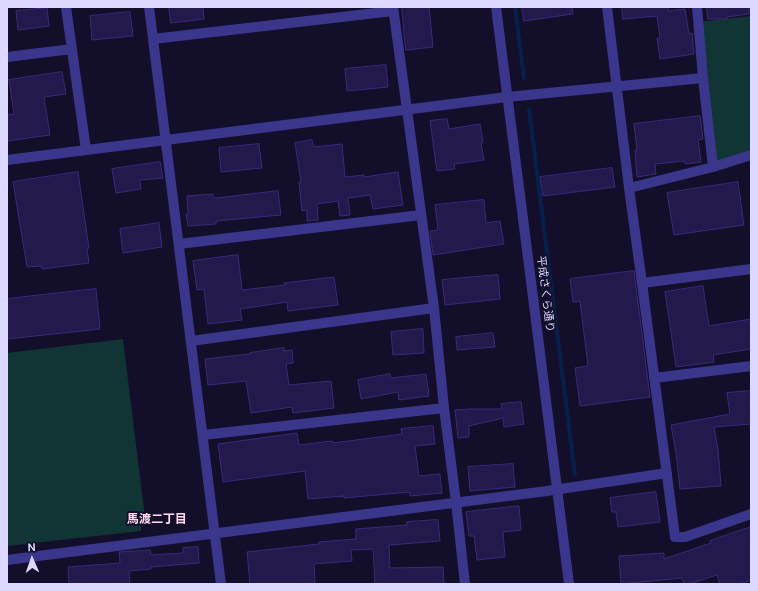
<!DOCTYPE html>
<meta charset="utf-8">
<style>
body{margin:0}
#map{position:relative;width:758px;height:591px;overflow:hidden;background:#130f2a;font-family:"DM Sans",sans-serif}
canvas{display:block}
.frame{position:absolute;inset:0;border:8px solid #dcd8ff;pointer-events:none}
.north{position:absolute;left:12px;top:539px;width:40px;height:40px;-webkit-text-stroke:3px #130f2a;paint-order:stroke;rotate:358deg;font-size:11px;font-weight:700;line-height:16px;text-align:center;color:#dcd8ff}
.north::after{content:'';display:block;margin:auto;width:14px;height:18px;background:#dcd8ff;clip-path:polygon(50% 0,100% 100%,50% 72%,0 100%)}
</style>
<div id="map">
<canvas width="758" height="591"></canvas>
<div class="frame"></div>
<div class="north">N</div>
</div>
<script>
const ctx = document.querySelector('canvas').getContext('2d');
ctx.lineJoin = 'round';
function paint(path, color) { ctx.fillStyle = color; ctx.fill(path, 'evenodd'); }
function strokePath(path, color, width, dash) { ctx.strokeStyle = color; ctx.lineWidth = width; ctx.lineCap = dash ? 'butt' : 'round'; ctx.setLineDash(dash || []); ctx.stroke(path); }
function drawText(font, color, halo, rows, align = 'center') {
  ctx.font = font + ' "DM Sans","Noto Sans JP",sans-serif'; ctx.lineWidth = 4; ctx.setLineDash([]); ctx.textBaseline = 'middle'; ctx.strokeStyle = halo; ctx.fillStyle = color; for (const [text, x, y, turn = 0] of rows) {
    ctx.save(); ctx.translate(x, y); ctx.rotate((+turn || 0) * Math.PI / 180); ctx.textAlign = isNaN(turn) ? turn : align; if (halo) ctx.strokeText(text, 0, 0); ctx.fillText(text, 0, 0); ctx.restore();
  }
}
paint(new Path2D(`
 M 751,16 L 751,155 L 713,167 L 698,22 Z
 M 123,339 L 146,526 L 141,526 L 141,531 L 7,546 L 7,353 Z`), '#113534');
strokePath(new Path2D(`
 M 515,7 L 524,78
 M 529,109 L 575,475`), '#071f4b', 4);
const building = new Path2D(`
 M 169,7 L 203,7 L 204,19 L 171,23 Z
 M 402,7 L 429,7 L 433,47 L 406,50 Z
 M 522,7 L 572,7 L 573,14 L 524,21 Z
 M 622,7 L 668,7 L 668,11 L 685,9 L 689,34 L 692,33 L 694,54 L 660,59 L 657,38 L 660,38 L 657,16 L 623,19 Z
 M 707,7 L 749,7 L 749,14 L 727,17 L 727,19 L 708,19 Z
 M 47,8 L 49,26 L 18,30 L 16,11 Z
 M 130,12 L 133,36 L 92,40 L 90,16 Z
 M 386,65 L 388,87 L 347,91 L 345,69 Z
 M 62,72 L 66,94 L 44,97 L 50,135 L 7,141 L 7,115 L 14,114 L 9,80 Z
 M 700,116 L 703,139 L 698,140 L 701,162 L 685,164 L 685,161 L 655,164 L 656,174 L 637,177 L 635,151 L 637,150 L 634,124 Z
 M 447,119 L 449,129 L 480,124 L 483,142 L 481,143 L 484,160 L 454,164 L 455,169 L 437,171 L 430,121 Z
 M 312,140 L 314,147 L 342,144 L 345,177 L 364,175 L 364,177 L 398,172 L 403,205 L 373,209 L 370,195 L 348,198 L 350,215 L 340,216 L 338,201 L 317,204 L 318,220 L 307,221 L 307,210 L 302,211 L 299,182 L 301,182 L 295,143 Z
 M 259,144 L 262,168 L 221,172 L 219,148 Z
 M 160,162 L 163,178 L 140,180 L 141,189 L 116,193 L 112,169 Z
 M 612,168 L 615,187 L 543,196 L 540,177 Z
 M 78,172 L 89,248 L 87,249 L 89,263 L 42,269 L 41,266 L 27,267 L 13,182 Z
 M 738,182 L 744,225 L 674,235 L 667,193 Z
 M 278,191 L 281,215 L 216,221 L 216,224 L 188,226 L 186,214 L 188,214 L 187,196 L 213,194 L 214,198 Z
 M 484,200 L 486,223 L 500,221 L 504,244 L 433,255 L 430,231 L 438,230 L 435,205 Z
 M 159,223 L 162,247 L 123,253 L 120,229 Z
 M 238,255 L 242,290 L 285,285 L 284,283 L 334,277 L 338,305 L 288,311 L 287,302 L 240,309 L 242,320 L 208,324 L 204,289 L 197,290 L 193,261 Z
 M 634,271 L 650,397 L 580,406 L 575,368 L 588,366 L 580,301 L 573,302 L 570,279 Z
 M 498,275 L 500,299 L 445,305 L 442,280 Z
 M 703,286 L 709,326 L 751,319 L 751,349 L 713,355 L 714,362 L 676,367 L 665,292 Z
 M 96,289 L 100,329 L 7,339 L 7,299 Z
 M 423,329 L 424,353 L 393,355 L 391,332 Z
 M 493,333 L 495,347 L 457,350 L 456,337 Z
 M 284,348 L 284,351 L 292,350 L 293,363 L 286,364 L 289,385 L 331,381 L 334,408 L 293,413 L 292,407 L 251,413 L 246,381 L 208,385 L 205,359 L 250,354 L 250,353 Z
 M 390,374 L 391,378 L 426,374 L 429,396 L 399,400 L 398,392 L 361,399 L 358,380 Z
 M 751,391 L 751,424 L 714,427 L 718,449 L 721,486 L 680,489 L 676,453 L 671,425 L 730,414 L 727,393 Z
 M 521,402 L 524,424 L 504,427 L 503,418 L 469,426 L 469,437 L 458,438 L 455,410 L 470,409 L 502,409 L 501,404 Z
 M 433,426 L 435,444 L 415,446 L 419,476 L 440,474 L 442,493 L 410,496 L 410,492 L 344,498 L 344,496 L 308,499 L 305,471 L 223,482 L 218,444 L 297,433 L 299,445 L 332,441 L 333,443 L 402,434 L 401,429 Z
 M 513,464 L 515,487 L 470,491 L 468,467 Z
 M 656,492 L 660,522 L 618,527 L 616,512 L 612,512 L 610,498 Z
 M 517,506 L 519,506 L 521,530 L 503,532 L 505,557 L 477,560 L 474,536 L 469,536 L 466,512 Z
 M 438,520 L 440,541 L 389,545 L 390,568 L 443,567 L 444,584 L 375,584 L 373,549 L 351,550 L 352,561 L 314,564 L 315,584 L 250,584 L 247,552 L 319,544 L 319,542 L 356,539 L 356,529 L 407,525 L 407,522 Z
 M 751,527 L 751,580 L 740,584 L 720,584 L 717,575 L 689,584 L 684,584 L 682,578 L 621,584 L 619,556 L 664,553 L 664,559 L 711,543 L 710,541 Z
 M 198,547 L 199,563 L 151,567 L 151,569 L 129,571 L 130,584 L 69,584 L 68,567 L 120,563 L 119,552 L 150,550 L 151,555 L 183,553 L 183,548 Z`);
paint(building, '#24194d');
strokePath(building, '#3a2a7a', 1);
strokePath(new Path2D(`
 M 66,7 L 86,150
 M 149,7 L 221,584
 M 393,7 L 434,308 L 444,408 L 456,502 L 465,584
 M 607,7 L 629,188 L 642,283 L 675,537 L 685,537 L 751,514
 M 697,7 L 703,78 L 713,167
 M 153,39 L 393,11
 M 7,57 L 72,49
 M 7,160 L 507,97 L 703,78
 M 629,188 L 713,167 L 751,155
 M 179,244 L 421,215
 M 642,283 L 751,269
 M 191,341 L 434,308
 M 654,378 L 751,366
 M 203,435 L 444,408
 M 7,560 L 547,491 L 667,473`), '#3a368c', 10);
strokePath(new Path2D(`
 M 496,7 L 533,297 L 569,584`), '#3a368c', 10);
drawText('11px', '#dcd8ff', '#130f2a', [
 ["平成さくら通り",545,294,83]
]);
drawText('bold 12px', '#ffdaf1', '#130f2a', [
 ["馬渡二丁目",157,520]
]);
</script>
